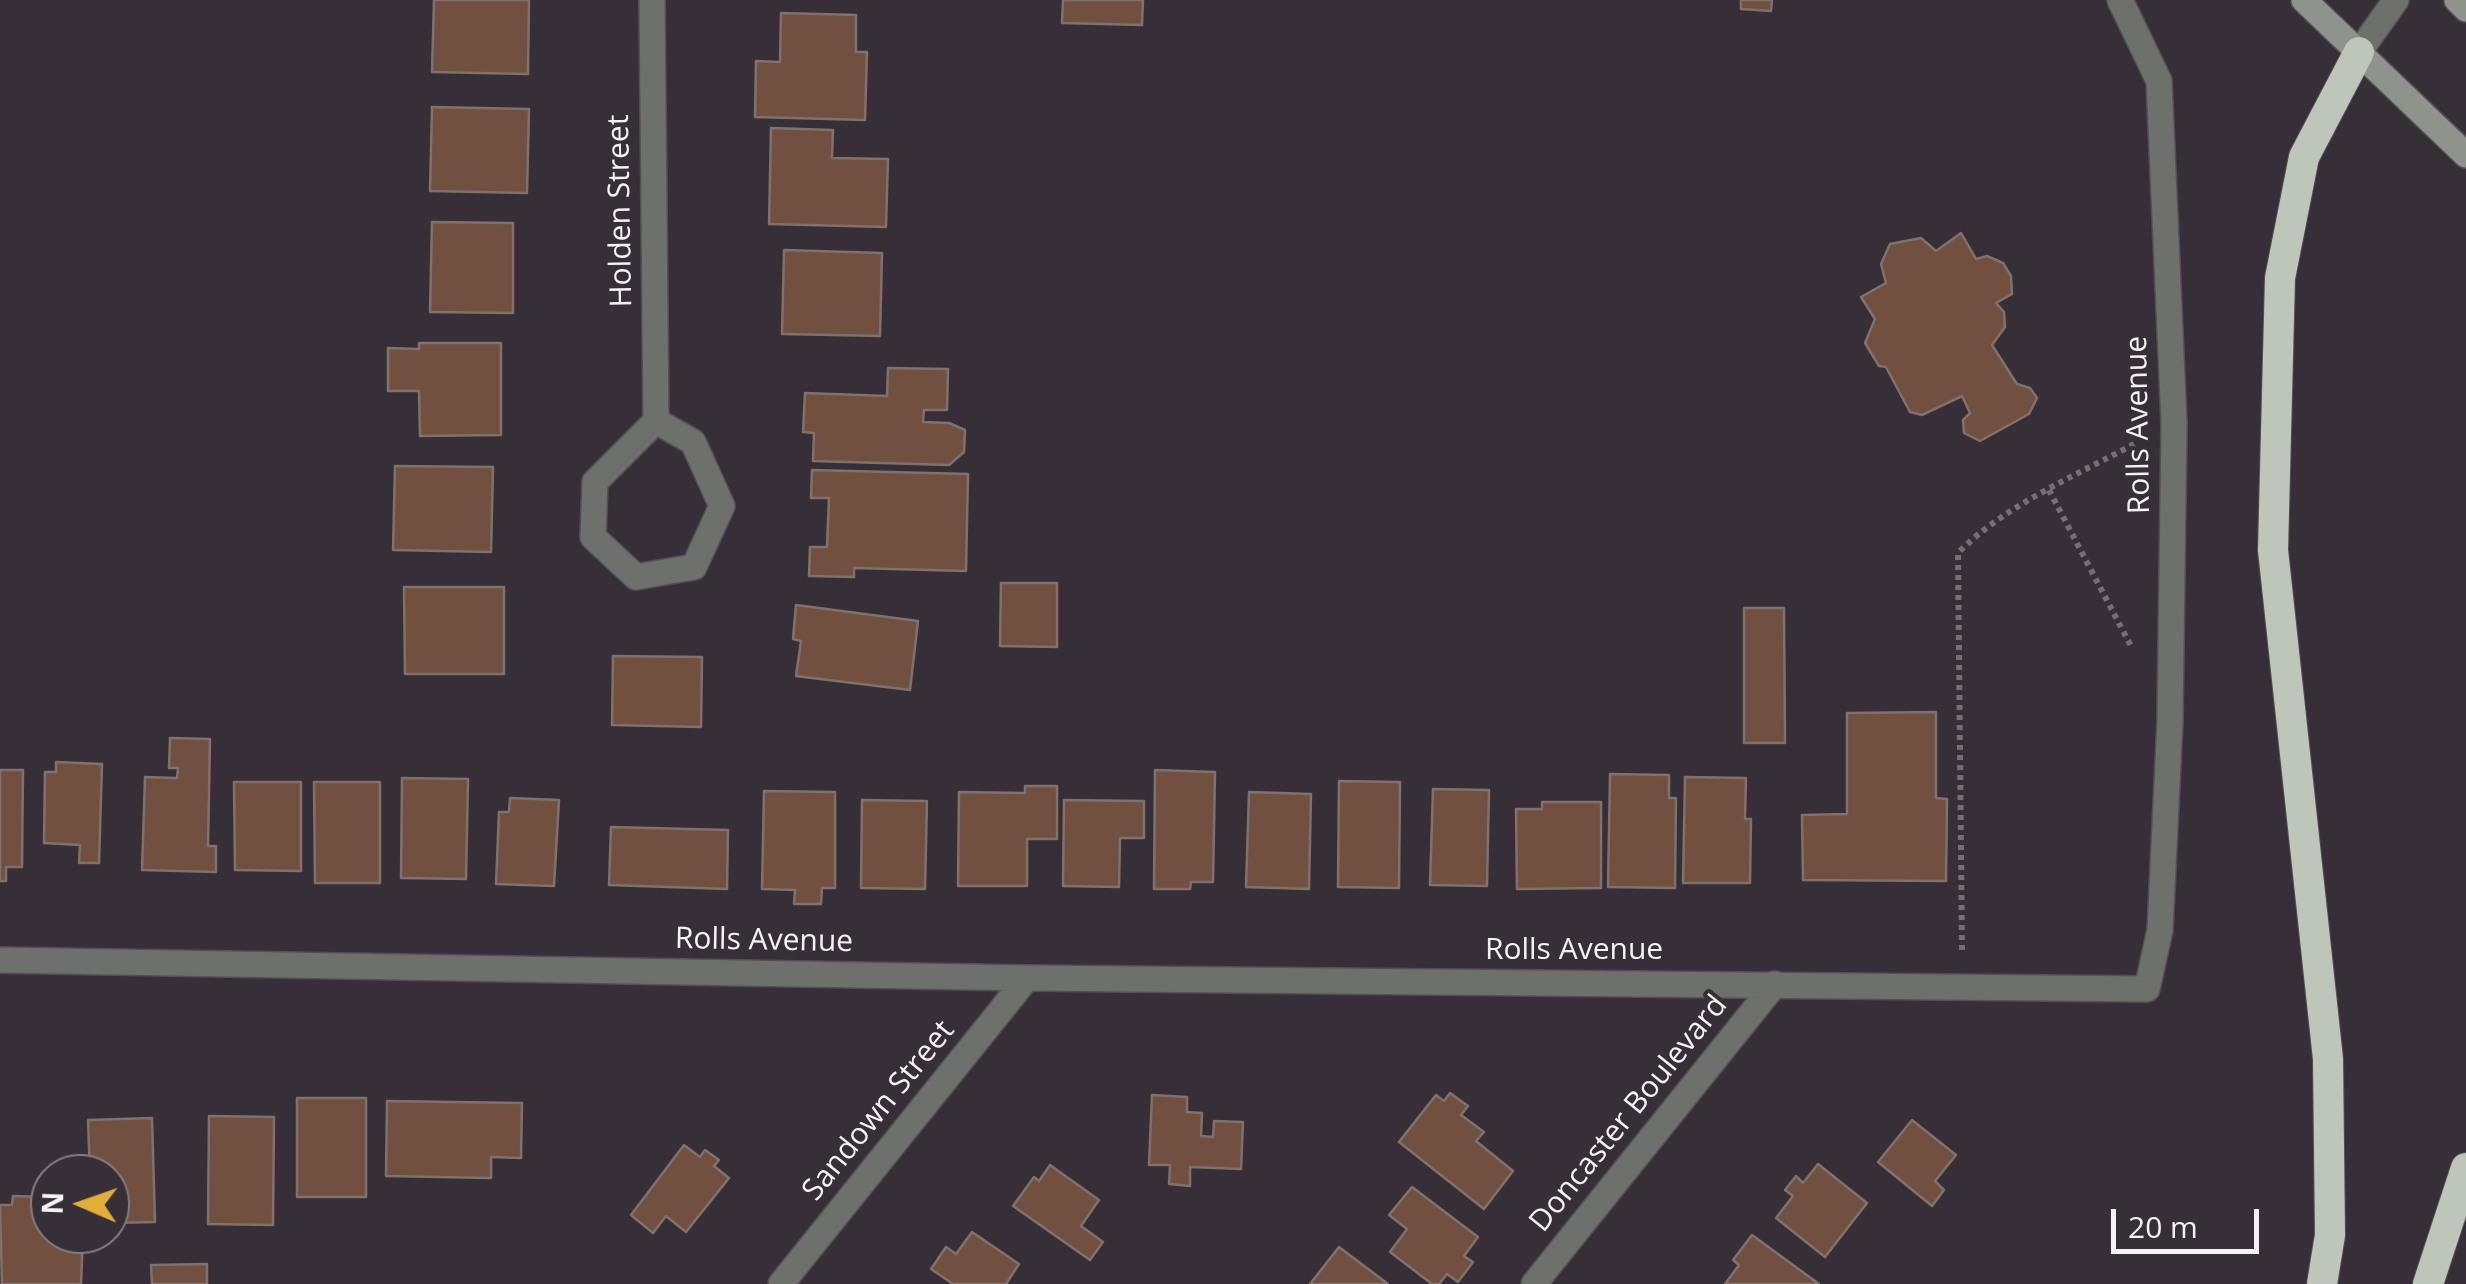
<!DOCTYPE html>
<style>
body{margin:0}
#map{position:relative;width:2466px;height:1284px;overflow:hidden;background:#372f38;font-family:"Open Sans",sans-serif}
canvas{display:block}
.north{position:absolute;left:30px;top:1154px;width:100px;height:100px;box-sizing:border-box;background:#372f38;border:2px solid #837d84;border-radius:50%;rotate:272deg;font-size:28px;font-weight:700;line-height:40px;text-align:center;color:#f6f1f6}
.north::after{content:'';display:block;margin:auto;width:35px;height:45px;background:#e2af34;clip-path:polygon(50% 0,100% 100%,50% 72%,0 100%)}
.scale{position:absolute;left:2111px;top:1209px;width:148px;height:45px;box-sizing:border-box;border:5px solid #f6f1f6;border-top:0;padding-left:12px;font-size:30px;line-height:35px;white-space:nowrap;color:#f6f1f6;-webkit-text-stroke:8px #372f38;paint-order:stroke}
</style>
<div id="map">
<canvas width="2466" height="1284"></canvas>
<div class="north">N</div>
<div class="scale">20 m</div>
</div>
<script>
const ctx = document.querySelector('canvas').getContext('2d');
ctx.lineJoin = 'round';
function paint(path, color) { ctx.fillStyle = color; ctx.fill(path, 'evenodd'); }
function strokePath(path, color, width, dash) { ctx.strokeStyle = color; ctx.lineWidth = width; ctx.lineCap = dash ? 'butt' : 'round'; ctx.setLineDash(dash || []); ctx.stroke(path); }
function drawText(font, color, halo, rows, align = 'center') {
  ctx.font = font + ' "Open Sans",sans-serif'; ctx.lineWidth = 8; ctx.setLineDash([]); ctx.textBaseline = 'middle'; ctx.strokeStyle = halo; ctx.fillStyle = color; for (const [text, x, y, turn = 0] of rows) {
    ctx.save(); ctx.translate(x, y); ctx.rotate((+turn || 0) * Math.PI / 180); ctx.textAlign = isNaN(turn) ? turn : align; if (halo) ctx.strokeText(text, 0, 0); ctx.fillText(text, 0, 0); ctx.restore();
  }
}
const building = new Path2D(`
 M 434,0 L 529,0 L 528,74 L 432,72 Z
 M 1063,0 L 1143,0 L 1142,25 L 1062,23 Z
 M 1741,0 L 1772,0 L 1771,11 L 1741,9 Z
 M 781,13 L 856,15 L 856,52 L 867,52 L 865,120 L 755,117 L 756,61 L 780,62 Z
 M 432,107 L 529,109 L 527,193 L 430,191 Z
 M 771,128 L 833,130 L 832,158 L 888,159 L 886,227 L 769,224 Z
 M 432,222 L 513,223 L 513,313 L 430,312 Z
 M 1961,233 L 1976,259 L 1987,256 L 2003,263 L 2011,276 L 2012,294 L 1996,303 L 2004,312 L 2005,327 L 1992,345 L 2017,384 L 2030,388 L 2037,398 L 2029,414 L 1980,441 L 1964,433 L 1963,420 L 1970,413 L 1962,396 L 1922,415 L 1910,412 L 1886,367 L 1879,366 L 1865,343 L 1875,319 L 1861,297 L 1886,283 L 1881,264 L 1890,244 L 1921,238 L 1936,251 Z
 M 784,250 L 882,253 L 880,336 L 782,334 Z
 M 419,343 L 501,343 L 501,435 L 420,436 L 419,391 L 388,391 L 388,348 L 419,349 Z
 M 888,368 L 948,369 L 947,410 L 924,410 L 923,422 L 949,423 L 965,430 L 964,452 L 949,465 L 813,461 L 814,433 L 803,432 L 805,393 L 887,396 Z
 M 395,466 L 493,467 L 491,552 L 393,550 Z
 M 812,470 L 968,474 L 966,571 L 854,568 L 854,577 L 809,576 L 810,547 L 827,547 L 829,498 L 811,498 Z
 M 1001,583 L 1057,583 L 1057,647 L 1000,646 Z
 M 404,587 L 504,587 L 504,674 L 405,674 Z
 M 796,605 L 918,621 L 910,690 L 796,676 L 801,641 L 793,639 Z
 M 1744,608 L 1784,608 L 1785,743 L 1744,743 Z
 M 613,656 L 702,657 L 701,727 L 612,725 Z
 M 1936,712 L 1936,798 L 1947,799 L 1946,881 L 1803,880 L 1802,815 L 1847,814 L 1847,713 Z
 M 170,738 L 210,739 L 208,846 L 216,846 L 216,872 L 142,870 L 145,777 L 177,778 L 178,768 L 169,768 Z
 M 56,762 L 102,764 L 99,863 L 79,863 L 80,845 L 44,843 L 45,772 L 56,772 Z
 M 0,770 L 23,770 L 22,867 L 6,867 L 6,881 L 0,881 Z
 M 1155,770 L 1215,772 L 1213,882 L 1191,882 L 1190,889 L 1154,889 Z
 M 1610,774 L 1669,775 L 1669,798 L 1676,798 L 1675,888 L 1608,887 Z
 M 1685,777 L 1746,778 L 1745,819 L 1751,819 L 1750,883 L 1683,883 Z
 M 402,778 L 468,779 L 466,879 L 401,878 Z
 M 1339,781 L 1400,782 L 1399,888 L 1338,887 Z
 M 234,782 L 301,782 L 301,871 L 235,870 Z
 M 314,782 L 380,782 L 380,883 L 315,883 Z
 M 1025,786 L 1057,786 L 1057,839 L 1027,839 L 1027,886 L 958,886 L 959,792 L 1025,793 Z
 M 1433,789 L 1489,790 L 1487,886 L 1430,885 Z
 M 764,791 L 835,792 L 835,888 L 822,888 L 821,904 L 794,904 L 795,890 L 762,889 Z
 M 1249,792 L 1311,794 L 1309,889 L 1246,887 Z
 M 510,798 L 559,800 L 554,886 L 496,884 L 499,812 L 509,812 Z
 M 862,800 L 927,801 L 925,889 L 861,888 Z
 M 1064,800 L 1144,801 L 1144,838 L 1120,838 L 1119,887 L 1063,886 Z
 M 1542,802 L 1601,802 L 1601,888 L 1517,889 L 1516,809 L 1542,809 Z
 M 611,827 L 728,830 L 727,889 L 609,885 Z
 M 1450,1093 L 1468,1106 L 1461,1115 L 1484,1132 L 1476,1141 L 1513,1171 L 1484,1209 L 1399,1142 L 1436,1095 L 1444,1101 Z
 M 1152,1095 L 1187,1097 L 1187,1112 L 1202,1113 L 1201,1136 L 1213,1137 L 1214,1121 L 1243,1122 L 1241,1169 L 1190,1167 L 1190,1186 L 1169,1184 L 1170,1165 L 1149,1165 Z
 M 297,1098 L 366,1098 L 366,1197 L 297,1197 Z
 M 387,1101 L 522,1103 L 521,1158 L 491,1157 L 491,1178 L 386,1176 Z
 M 209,1116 L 274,1117 L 273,1225 L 208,1224 Z
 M 152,1118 L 155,1222 L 110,1223 L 110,1174 L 90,1174 L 88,1120 Z
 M 1912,1120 L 1956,1155 L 1935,1181 L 1944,1190 L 1932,1206 L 1878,1162 Z
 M 684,1145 L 700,1157 L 705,1150 L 719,1160 L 714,1166 L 729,1178 L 686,1232 L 666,1216 L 653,1233 L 631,1215 Z
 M 1818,1164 L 1867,1203 L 1825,1257 L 1776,1218 L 1793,1196 L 1785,1190 L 1796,1176 L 1803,1183 Z
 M 1050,1165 L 1099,1200 L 1081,1226 L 1103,1242 L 1090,1260 L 1013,1206 L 1034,1177 L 1039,1181 Z
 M 1412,1187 L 1478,1237 L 1464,1256 L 1473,1262 L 1458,1282 L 1447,1274 L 1439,1284 L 1432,1284 L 1390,1252 L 1407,1229 L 1389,1215 Z
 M 13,1196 L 50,1197 L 50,1234 L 83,1234 L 81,1284 L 2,1284 L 0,1205 L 12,1205 Z
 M 972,1232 L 1019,1264 L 1006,1284 L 953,1284 L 931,1269 L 946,1247 L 956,1254 Z
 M 1752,1235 L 1819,1284 L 1725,1284 L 1739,1265 L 1733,1260 Z
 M 1339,1247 L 1388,1284 L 1310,1284 Z
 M 207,1264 L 207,1284 L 152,1284 L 151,1265 Z`);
paint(building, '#725040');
strokePath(building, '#7f716b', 2.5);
const minor = new Path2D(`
 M 652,0 L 656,421 L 595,482 L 593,537 L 636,577 L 694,567 L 722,506 L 693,442 L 656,421
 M 0,960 L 1027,978 L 2147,989 L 2160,930 L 2170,721 L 2174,423 L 2159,81 L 2120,0
 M 781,1284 L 1027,978
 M 1534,1284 L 1775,984`);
const tertiary = new Path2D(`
 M 2359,52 L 2396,0`);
const secondary = new Path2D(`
 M 2304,0 L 2466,155
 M 2457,0 L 2466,9`);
const motorway = new Path2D(`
 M 2322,1284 L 2330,1235 L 2328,1059 L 2273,550 L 2280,278 L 2304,157 L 2359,52
 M 2428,1284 L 2466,1168`);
strokePath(minor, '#564e56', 28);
strokePath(tertiary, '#564e56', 28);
strokePath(secondary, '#564e56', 28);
strokePath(motorway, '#564e56', 32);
strokePath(new Path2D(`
 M 2049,490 L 2132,648
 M 1962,950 L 1958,553 C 2005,505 2077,475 2136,443`), '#756e75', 6, [5, 5]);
strokePath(minor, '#6d706b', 25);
strokePath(tertiary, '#6d706b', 25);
strokePath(secondary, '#8e938b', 25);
strokePath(motorway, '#bec6ba', 30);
drawText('30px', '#f6f1f6', '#372f38', [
 ["Holden Street",621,211,-91],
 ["Rolls Avenue",2139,425,-91],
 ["Rolls Avenue",764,941,1],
 ["Rolls Avenue",1574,950],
 ["Sandown Street",879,1111,-51],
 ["Doncaster Boulevard",1629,1114,-51]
]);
</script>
